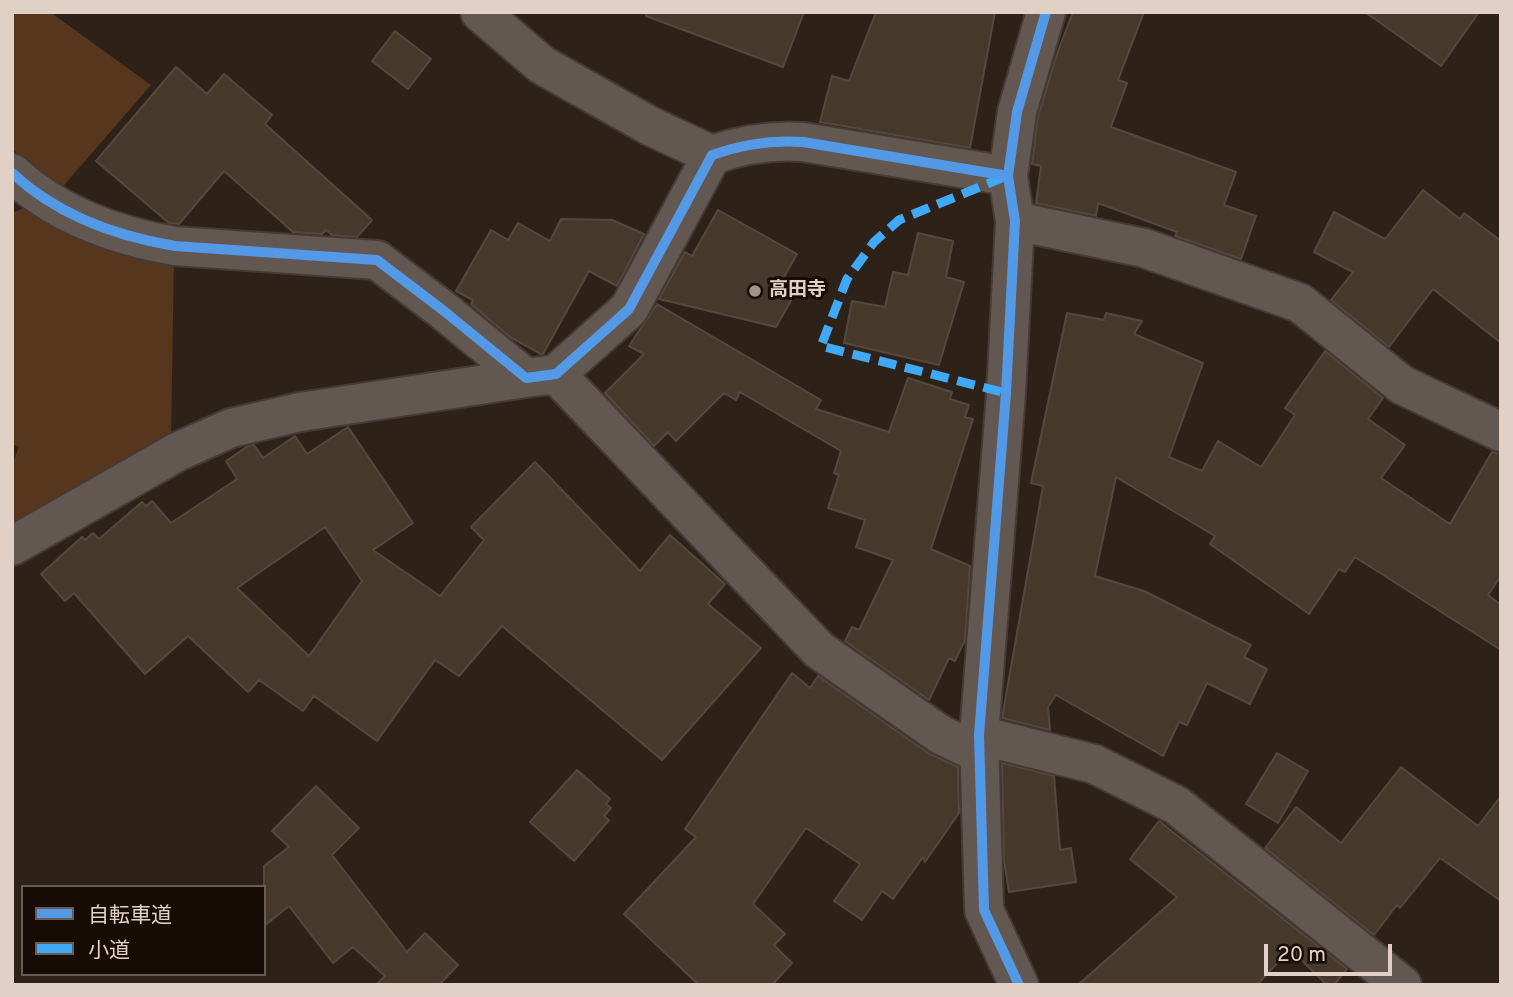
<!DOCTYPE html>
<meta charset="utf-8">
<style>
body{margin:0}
#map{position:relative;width:1513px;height:997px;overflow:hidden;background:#2e2118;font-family:Overpass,"Noto Sans JP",sans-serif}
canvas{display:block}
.frame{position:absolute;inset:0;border:14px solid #e0d0c5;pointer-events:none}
.legend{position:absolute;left:21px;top:885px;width:245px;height:91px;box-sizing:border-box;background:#180d06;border:2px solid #685b52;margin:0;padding:9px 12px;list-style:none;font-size:21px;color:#e0d0c5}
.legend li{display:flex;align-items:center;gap:14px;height:35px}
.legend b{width:35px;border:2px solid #685b52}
.scale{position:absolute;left:1264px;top:944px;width:128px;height:32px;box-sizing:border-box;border:4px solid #e0d0c5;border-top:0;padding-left:9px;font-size:21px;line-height:24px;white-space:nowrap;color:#e0d0c5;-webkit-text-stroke:5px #180d06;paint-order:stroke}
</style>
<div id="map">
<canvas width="1513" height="997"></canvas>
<div class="frame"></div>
<ul class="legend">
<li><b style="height:9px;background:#5399e6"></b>自転車道</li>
<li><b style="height:9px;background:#3fa9f5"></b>小道</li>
</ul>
<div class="scale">20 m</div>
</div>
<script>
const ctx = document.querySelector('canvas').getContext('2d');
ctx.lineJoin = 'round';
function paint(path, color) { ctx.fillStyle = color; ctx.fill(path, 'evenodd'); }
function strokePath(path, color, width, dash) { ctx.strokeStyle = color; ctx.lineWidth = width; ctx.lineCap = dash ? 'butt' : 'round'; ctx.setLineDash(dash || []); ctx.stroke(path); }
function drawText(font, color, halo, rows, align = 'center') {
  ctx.font = font + ' Overpass,"Noto Sans JP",sans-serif'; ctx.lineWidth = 6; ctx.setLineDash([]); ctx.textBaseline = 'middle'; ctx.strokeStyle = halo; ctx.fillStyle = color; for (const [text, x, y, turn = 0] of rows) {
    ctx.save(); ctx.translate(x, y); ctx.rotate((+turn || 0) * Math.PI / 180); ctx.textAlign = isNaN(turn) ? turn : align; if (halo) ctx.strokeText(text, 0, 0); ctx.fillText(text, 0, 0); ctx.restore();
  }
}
paint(new Path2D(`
 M 12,12 L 50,12 L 151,85 L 59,191 L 12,149 Z
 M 35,203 L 174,255 L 171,441 L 12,531 L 12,464 L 19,447 L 12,444 L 12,213 Z`), '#56361c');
const building = new Path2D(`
 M 646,12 L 804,12 L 783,67 L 646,16 Z
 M 876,12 L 995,12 L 970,148 L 820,122 L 832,76 L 849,81 Z
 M 1073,12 L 1144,12 L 1118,80 L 1127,83 L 1111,127 L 1236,172 L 1224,205 L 1256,216 L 1241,259 L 1175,236 L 1177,232 L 1098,203 L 1096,216 L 1036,203 L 1041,166 L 1032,164 L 1038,117 L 1057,54 Z
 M 1365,12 L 1479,12 L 1441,66 Z
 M 395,31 L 431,59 L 408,89 L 372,61 Z
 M 176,67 L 207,94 L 224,74 L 272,115 L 265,124 L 372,220 L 357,237 L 332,235 L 326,230 L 322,234 L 293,232 L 224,171 L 179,224 L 169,223 L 96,161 Z
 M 1423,190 L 1460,219 L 1464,213 L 1501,241 L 1501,343 L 1433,289 L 1389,347 L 1331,300 L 1353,272 L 1314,252 L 1334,212 L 1385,239 Z
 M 718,210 L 797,254 L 779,286 L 797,290 L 776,327 L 659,299 L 685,252 L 692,256 Z
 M 561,219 L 612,220 L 644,234 L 617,286 L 589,271 L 543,354 L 541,354 L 510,337 L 471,304 L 473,300 L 456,291 L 491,230 L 508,240 L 518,223 L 550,241 Z
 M 918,233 L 953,241 L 946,277 L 964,282 L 939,365 L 844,343 L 852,301 L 885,307 L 893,272 L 908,275 Z
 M 657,304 L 821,400 L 816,409 L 889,432 L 908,378 L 952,392 L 950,399 L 969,405 L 965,417 L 973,419 L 931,549 L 970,566 L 965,640 L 955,661 L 949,658 L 929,700 L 845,641 L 852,627 L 859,630 L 893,560 L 856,547 L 865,520 L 828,508 L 839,475 L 834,473 L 841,451 L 740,392 L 736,400 L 724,393 L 676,441 L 668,432 L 654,446 L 605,393 L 644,354 L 629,346 Z
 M 1067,313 L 1104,320 L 1106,313 L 1142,321 L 1134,334 L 1203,363 L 1169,457 L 1202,471 L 1218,441 L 1261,467 L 1295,415 L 1285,408 L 1325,351 L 1383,398 L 1368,419 L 1405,445 L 1381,478 L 1450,524 L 1492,452 L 1501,454 L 1501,576 L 1488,595 L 1501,605 L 1501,650 L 1355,557 L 1345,572 L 1339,569 L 1309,614 L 1210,544 L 1215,536 L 1116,477 L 1095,576 L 1144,591 L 1251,645 L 1244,657 L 1267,669 L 1250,704 L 1207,683 L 1187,725 L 1179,722 L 1163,756 L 1056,695 L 1048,707 L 1050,730 L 1002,718 L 1043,486 L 1031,483 Z
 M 348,427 L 413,523 L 373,550 L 440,596 L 484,540 L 471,527 L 535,462 L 640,571 L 670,535 L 725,584 L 708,604 L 761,648 L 662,760 L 502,626 L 459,676 L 435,660 L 377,741 L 314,696 L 303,711 L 259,680 L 248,692 L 188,636 L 145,674 L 74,593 L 65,601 L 41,574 L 82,537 L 85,540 L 93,533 L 99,539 L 142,502 L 146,506 L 152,501 L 171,523 L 237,479 L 226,461 L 248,446 L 254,445 L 263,458 L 295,436 L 307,454 ZM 325,527 L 362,581 L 309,656 L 237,588 Z
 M 792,673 L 810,688 L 818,676 L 928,753 L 958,767 L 959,813 L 925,862 L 923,857 L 893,899 L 882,891 L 862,920 L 834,901 L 860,864 L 806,828 L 753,904 L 785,934 L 774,945 L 792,963 L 772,985 L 699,985 L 624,914 L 696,837 L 685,829 Z
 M 1277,753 L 1308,771 L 1278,823 L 1246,804 Z
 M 1002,763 L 1054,776 L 1060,850 L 1071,848 L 1076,882 L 1009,892 L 1004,861 Z
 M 1401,767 L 1478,826 L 1501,796 L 1501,901 L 1440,858 L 1400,908 L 1397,905 L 1374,935 L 1265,848 L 1296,807 L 1341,843 Z
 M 577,770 L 610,799 L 606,804 L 611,808 L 604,816 L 609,820 L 574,861 L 530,822 Z
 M 316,786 L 359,828 L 332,855 L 407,952 L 425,933 L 458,965 L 439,985 L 376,985 L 385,976 L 353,947 L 333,963 L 289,906 L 264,926 L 264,866 L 289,847 L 272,831 Z
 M 1159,821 L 1347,969 L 1334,985 L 1327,985 L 1290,949 L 1257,985 L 1078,985 L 1177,897 L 1130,859 Z`);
paint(building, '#47382c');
strokePath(building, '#534840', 2);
const minor = new Path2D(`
 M 480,12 L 542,65 L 650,126 L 712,155
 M 12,173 C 57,215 115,236 175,246 L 377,260 L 444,311 L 526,378 L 556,374 L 629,309 L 712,155 C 743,144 771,140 803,142 L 1008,176
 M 1015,221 L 1144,248 L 1300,303 L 1402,385 L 1501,432
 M 556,374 L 819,650 L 941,735 L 979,753
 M 12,546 L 177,452 L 231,428 L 300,412 L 526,378
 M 979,735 L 1094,764 L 1176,805 L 1402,985
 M 1019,985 L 984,910 L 979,735 L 1006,393 L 1015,221 L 1008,176 L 1017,112 L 1046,12`);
strokePath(minor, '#463b34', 42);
strokePath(minor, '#625851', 38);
strokePath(new Path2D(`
 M 1004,177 L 899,220 L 874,242 L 847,279 L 821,346 L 1006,393`), '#3fa9f5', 9, [18, 9]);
strokePath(new Path2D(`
 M 12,173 C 57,215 115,236 175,246 L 377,260 L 444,311 L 526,378 L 556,374 L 629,309 L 712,155 C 743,144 771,140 803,142 L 1008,176
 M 1019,985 L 984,910 L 979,735 L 1006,393 L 1015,221 L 1008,176 L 1017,112 L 1046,12`), '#5399e6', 10);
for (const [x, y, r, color] of [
 [755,291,7,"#a29388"]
]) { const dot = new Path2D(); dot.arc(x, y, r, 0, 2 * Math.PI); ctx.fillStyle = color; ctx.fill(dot); strokePath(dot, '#180d06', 2.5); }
drawText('bold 19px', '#e0d0c5', '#180d06', [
 ["高田寺",769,291]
], 'left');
</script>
